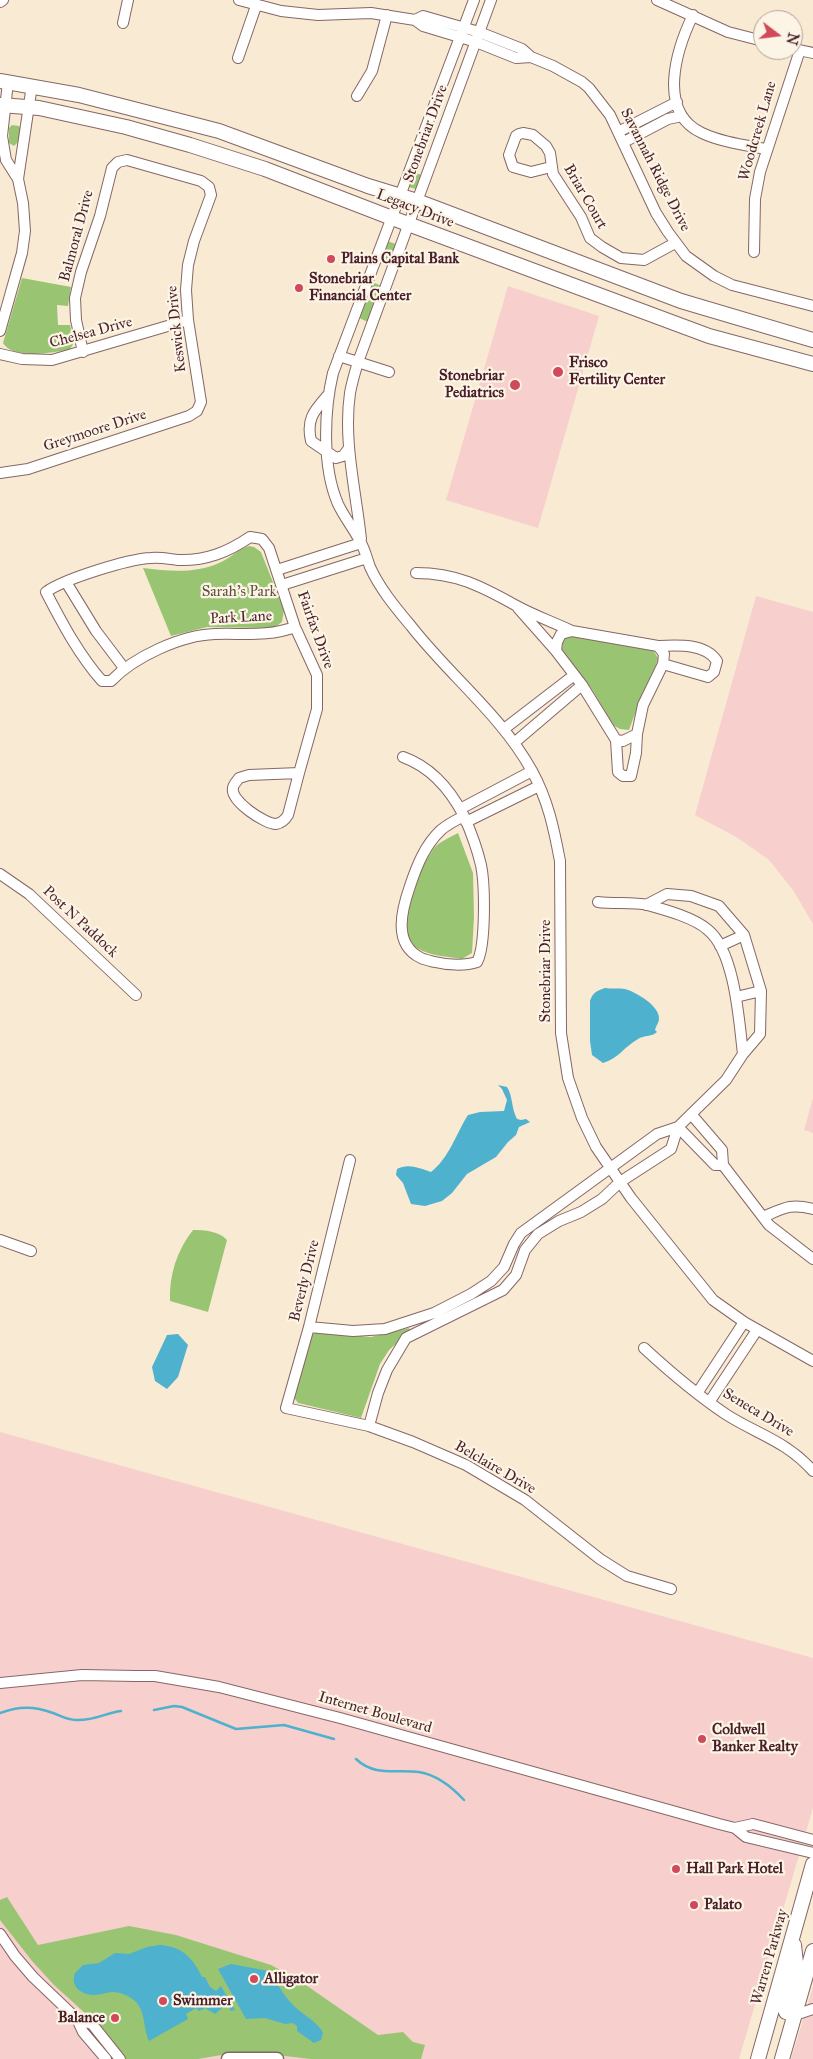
<!DOCTYPE html>
<style>
body{margin:0}
#map{position:relative;width:813px;height:2059px;overflow:hidden;background:#f8ead3;font-family:"IM FELL Great Primer",serif}
canvas{display:block}
.north{position:absolute;left:753px;top:10px;width:50px;height:50px;box-sizing:border-box;background:#fcf5e5;border:1px solid #b59f9b;border-radius:50%;rotate:105deg;font-size:14px;font-weight:700;line-height:20px;text-align:center;color:#4a1f2b}
.north::after{content:'';display:block;margin:auto;width:18px;height:22px;background:#d1495b;clip-path:polygon(50% 0,100% 100%,50% 72%,0 100%)}
</style>
<div id="map">
<canvas width="813" height="2059"></canvas>
<div class="north">N</div>
</div>
<script>
const ctx = document.querySelector('canvas').getContext('2d');
ctx.lineJoin = 'round';
function paint(path, color) { ctx.fillStyle = color; ctx.fill(path, 'evenodd'); }
function strokePath(path, color, width, dash) { ctx.strokeStyle = color; ctx.lineWidth = width; ctx.lineCap = dash ? 'butt' : 'round'; ctx.setLineDash(dash || []); ctx.stroke(path); }
function drawText(font, color, halo, rows, align = 'center') {
  ctx.font = font + ' "IM FELL Great Primer",serif'; ctx.lineWidth = 4.5; ctx.setLineDash([]); ctx.textBaseline = 'middle'; ctx.strokeStyle = halo; ctx.fillStyle = color; for (const [text, x, y, turn = 0] of rows) {
    ctx.save(); ctx.translate(x, y); ctx.rotate((+turn || 0) * Math.PI / 180); ctx.textAlign = isNaN(turn) ? turn : align; if (halo) ctx.strokeText(text, 0, 0); ctx.fillText(text, 0, 0); ctx.restore();
  }
}
paint(new Path2D(`
 M 508,286 L 599,316 L 538,528 L 446,500 Z
 M 756,596 L 813,612 L 813,924 L 793,890 L 769,860 L 738,838 L 695,815 Z
 M 813,1098 L 813,1133 L 804,1130 Z
 M 0,1432 L 813,1658 L 813,1808 L 739,2059 L 0,2059 Z
 M 813,1987 L 813,2059 L 791,2059 Z`), '#f7d0cd');
paint(new Path2D(`
 M 12,125 L 19,126 L 21,130 L 18,142 L 14,146 L 9,143 L 9,128 Z
 M 414,172 L 421,175 L 416,189 L 408,187 Z
 M 387,241 L 399,245 L 390,267 L 379,263 Z
 M 22,278 L 71,287 L 68,306 L 57,305 L 58,325 L 70,325 L 74,343 L 70,349 C 53,353 13,360 3,343 Z
 M 372,282 L 382,286 L 368,322 L 359,318 Z
 M 249,546 L 254,547 L 261,552 L 284,610 L 282,622 L 278,625 L 268,628 L 207,627 L 171,636 L 143,568 C 168,571 195,574 219,563 C 229,559 240,548 249,546 Z
 M 571,634 L 624,645 L 652,648 L 658,658 L 656,665 L 643,692 L 629,730 L 620,729 L 613,725 L 593,691 L 562,649 L 563,639 Z
 M 458,833 L 473,873 L 474,917 L 472,953 L 462,959 C 446,956 419,956 409,940 C 394,919 421,865 435,847 C 441,841 451,837 458,833 Z
 M 193,1230 C 205,1230 219,1231 227,1240 L 208,1312 L 170,1301 C 169,1275 177,1250 193,1230 Z
 M 409,1328 L 410,1331 L 389,1350 L 380,1364 L 361,1418 L 298,1403 L 292,1395 L 310,1336 L 317,1332 L 371,1337 Z
 M 7,1897 L 38,1945 L 129,1926 L 176,1935 L 271,1965 L 300,1981 L 378,2035 L 403,2032 L 413,2042 L 425,2045 L 421,2059 L 311,2059 L 259,2053 L 233,2053 L 198,2059 L 126,2059 L 106,2032 L 54,1985 L 32,1961 L 0,1920 L 0,1900 Z`), '#99c573');
paint(new Path2D(`
 M 605,988 C 611,989 619,988 625,989 C 636,992 660,1006 659,1019 C 659,1022 656,1026 655,1030 L 657,1032 C 652,1037 644,1035 638,1039 C 625,1046 618,1059 603,1063 L 592,1055 L 590,1041 L 590,1001 C 593,992 597,991 605,988 Z
 M 498,1085 L 507,1087 C 513,1096 511,1108 517,1119 L 521,1120 L 526,1119 L 530,1122 L 519,1127 L 516,1135 L 508,1142 L 496,1157 L 467,1174 L 452,1193 L 442,1201 L 425,1206 L 411,1204 L 403,1183 L 396,1175 L 397,1169 C 408,1163 420,1168 431,1172 C 449,1158 456,1134 468,1115 L 480,1112 L 504,1111 L 507,1100 L 502,1089 Z
 M 178,1334 L 188,1345 L 178,1377 L 167,1389 L 155,1381 L 152,1367 L 167,1335 Z
 M 159,1945 C 182,1946 193,1958 202,1977 L 205,1977 L 210,1987 L 216,1991 L 221,1986 L 235,2010 L 230,2011 L 229,2002 L 215,2014 L 205,2008 L 199,2011 L 196,2008 L 186,2014 L 188,2019 L 149,2041 C 143,2028 146,2012 135,2001 C 129,1996 121,1992 113,1992 C 107,1992 101,1995 94,1995 C 81,1995 70,1986 75,1973 L 83,1965 L 99,1963 L 115,1953 L 129,1954 L 147,1947 Z
 M 231,1964 L 269,1971 C 277,1983 284,1996 294,2006 C 303,2015 318,2022 323,2033 L 321,2040 L 314,2043 L 297,2031 L 297,2026 L 293,2023 L 285,2024 L 265,2018 L 246,2019 L 218,1969 Z`), '#4eb1cd');
strokePath(new Path2D(`
 M 154,1710 L 174,1706 L 182,1707 L 236,1729 L 284,1725 L 334,1739
 M 0,1713 C 19,1706 34,1706 53,1713 C 61,1716 67,1720 76,1720 C 94,1721 105,1713 121,1711
 M 356,1759 C 375,1777 396,1769 419,1772 C 437,1775 452,1787 464,1800`), '#4eb1cd', 2.5);
const minor = new Path2D(`
 M 239,0 L 281,11 L 318,15 L 371,13 L 415,20 L 423,26 L 476,42 L 516,58 L 531,57
 M 474,0 L 333,373 C 324,411 322,467 338,504 C 344,517 354,529 361,543 C 365,550 367,559 370,567 C 380,589 396,608 411,626 C 450,676 501,715 532,771 C 548,800 554,829 560,861 L 561,1033 L 568,1078 L 582,1118 L 596,1147 L 631,1198 L 713,1300 L 744,1322 L 813,1361
 M 657,0 L 728,32 L 763,41
 M 0,2 L 3,0
 M 693,15 C 677,48 656,112 702,133 C 721,142 745,145 766,149
 M 415,20 L 423,16 L 479,32 L 522,49 L 531,57 L 553,66 L 582,82 L 589,88 L 610,115 L 656,213 L 668,232 L 686,256 L 714,276 L 732,285 L 813,306
 M 123,23 L 128,0
 M 794,49 L 813,53
 M 238,58 L 256,6
 M 8,82 L 2,136 L 6,160 L 18,179
 M 357,96 L 372,71 L 387,15
 M 618,132 L 677,102
 M 624,142 L 668,119 L 682,116
 M 551,167 L 531,172 L 513,167 L 509,155 L 516,136 L 519,134 L 523,133 L 533,135 L 546,146 L 550,153 L 553,174 L 581,217 L 590,238 L 602,247 L 621,258 L 644,260 L 675,243
 M 754,252 L 755,199 L 760,172 L 800,50
 M 0,331 L 22,253 L 25,231 L 23,203 L 18,179 L 32,85
 M 0,354 L 22,359 L 52,360 L 188,320
 M 339,356 L 389,372
 M 328,395 C 314,411 306,419 311,441 L 336,458 L 343,456 L 349,448
 M 0,473 L 28,469 L 189,416 L 197,411 L 201,402 L 188,320 L 186,290 L 188,265 L 194,241 L 211,195 L 209,187 L 201,181 L 127,160 L 118,162 L 112,168 L 100,216 L 81,272 L 75,298 L 76,320 L 83,352
 M 361,539 C 356,491 343,441 350,393 C 352,382 355,372 358,362 L 491,0
 M 277,570 L 361,543
 M 416,573 C 456,573 481,586 515,605 C 533,615 553,622 572,631
 M 66,582 L 96,631 L 124,668
 M 282,585 L 367,558
 M 518,608 L 556,651
 M 295,627 C 268,637 243,633 215,634 C 181,635 134,657 111,681 L 102,681 C 79,655 62,623 46,592 C 64,579 128,559 151,558 C 160,557 169,559 178,560 C 206,561 228,552 250,537 L 262,539 L 269,548 L 295,627 L 317,675 L 317,709 L 299,773
 M 572,631 L 658,646 L 664,654 L 663,664 L 643,705 L 637,734 L 623,741 L 616,740 L 582,685 L 556,651 L 557,642 L 561,634 Z
 M 658,646 C 677,645 705,643 717,661 L 714,672 L 708,677 L 663,664
 M 504,729 L 573,676
 M 616,740 L 618,772 L 623,776 L 631,776 L 636,753 L 637,734
 M 514,743 L 582,685
 M 403,757 C 431,767 451,791 464,816
 M 299,773 L 288,815 C 285,820 282,823 276,824 C 265,824 230,801 233,788 C 233,785 237,781 239,778 L 249,775 Z
 M 460,809 L 532,771
 M 464,816 C 471,832 477,848 481,865 C 485,884 486,946 477,962 C 465,966 447,965 435,962 C 431,961 425,960 421,958 C 392,944 402,909 410,886 C 417,865 425,845 441,830 C 448,824 456,820 464,816 Z
 M 466,822 L 539,786
 M 0,874 L 29,894 L 136,995
 M 598,902 C 614,904 633,902 648,905 C 666,910 695,918 708,930 C 735,952 739,1021 743,1054
 M 646,905 L 667,894 L 691,896 L 719,906 L 744,935 L 761,991 L 760,1034 L 743,1054 L 726,1080 L 678,1127 L 715,1165 L 723,1165 L 722,1150 L 691,1114
 M 720,946 L 744,935
 M 736,997 L 761,991
 M 350,1160 L 309,1327 L 286,1408 L 369,1426 L 413,1442 L 466,1465 L 525,1500 L 600,1559 L 627,1576 L 671,1589
 M 723,1165 L 769,1225 L 813,1259
 M 763,1217 C 784,1208 790,1203 813,1209
 M 0,1240 L 31,1251
 M 309,1327 L 353,1331 L 385,1329 L 434,1313 L 471,1294 L 491,1281 L 504,1267 L 514,1244 L 521,1233 L 657,1134 L 678,1127 L 671,1149 L 620,1182 L 602,1199 L 581,1212 L 559,1221 L 538,1234 L 525,1250 L 516,1275 L 503,1290 L 406,1338 L 387,1370 L 378,1393 L 369,1426
 M 644,1348 C 670,1372 697,1395 727,1415 C 759,1435 786,1441 813,1471
 M 698,1392 L 744,1322
 M 710,1401 L 757,1330
 M 0,1683 L 82,1675 L 136,1676 L 155,1676 L 219,1687 L 340,1718 L 719,1824 L 735,1828 L 746,1837 L 813,1853
 M 735,1828 L 753,1824 L 813,1840
 M 0,1934 L 15,1956 L 33,1977 L 77,2019 L 83,2032 L 106,2059
 M 795,2015 L 813,2009
 M 77,2019 L 92,2024 L 120,2059`);
const tertiary = new Path2D(`
 M 228,2059 L 277,2059`);
const secondary = new Path2D(`
 M 0,81 L 79,95 L 219,131 L 368,186 L 417,201 L 681,301 L 813,340
 M 0,105 L 39,108 L 126,127 L 190,145 L 265,169 L 392,218 L 709,336 L 813,364
 M 794,1945 L 796,1963 L 784,2005 L 786,2012 L 795,2015
 M 758,2059 L 813,1864
 M 782,2059 L 813,1951`);
strokePath(minor, '#876666', 12);
strokePath(tertiary, '#876666', 15);
strokePath(secondary, '#876666', 16);
strokePath(minor, '#fff', 10);
strokePath(tertiary, '#fff', 12);
strokePath(secondary, '#fff', 14);
for (const [x, y, r, color] of [
 [331,259,5,"#d1495b"],
 [299,288,5,"#d1495b"],
 [558,372,6,"#d1495b"],
 [515,385,6,"#d1495b"],
 [702,1739,5,"#d1495b"],
 [676,1869,5,"#d1495b"],
 [694,1905,5,"#d1495b"],
 [254,1979,5,"#d1495b"],
 [163,2001,5,"#d1495b"],
 [115,2018,5,"#d1495b"]
]) { const dot = new Path2D(); dot.arc(x, y, r, 0, 2 * Math.PI); ctx.fillStyle = color; ctx.fill(dot); strokePath(dot, '#fcf5e5', 2); }
drawText('15px', '#4a1f2b', '#fcf5e5', [
 ["Woodcreek Lane",758,131,-74],
 ["Stonebriar Drive",426,134,-70],
 ["Savannah Ridge Drive",655,170,63],
 ["Briar Court",585,197,60],
 ["Legacy Drive",415,209,21],
 ["Balmoral Drive",77,236,-75],
 ["Keswick Drive",177,329,-96],
 ["Chelsea Drive",91,333,-15],
 ["Greymoore Drive",95,431,-18],
 ["Park Lane",241,618,-3],
 ["Fairfax Drive",315,630,70],
 ["Post N Paddock",80,922,43],
 ["Stonebriar Drive",546,971,-90],
 ["Beverly Drive",305,1281,-76],
 ["Seneca Drive",758,1413,31],
 ["Belclaire Drive",495,1468,30],
 ["Internet Boulevard",375,1713,16],
 ["Warren Parkway",770,1957,-74]
]);
drawText('bold 15px', '#4a1f2b', '#fcf5e5', [
 ["Plains Capital Bank",341,259],
 ["Stonebriar",309,279],
 ["Financial Center",309,296],
 ["Frisco",569,363],
 ["Fertility Center",569,380],
 ["Stonebriar",504,376,"right"],
 ["Pediatrics",504,393,"right"],
 ["Coldwell",712,1730],
 ["Banker Realty",712,1747],
 ["Hall Park Hotel",686,1869],
 ["Palato",704,1905],
 ["Alligator",264,1979],
 ["Swimmer",173,2001],
 ["Balance",105,2018,"right"]
], 'left');
drawText('15px', '#625141', '#fcf5e5', [
 ["Sarah's Park",239,592]
]);
</script>
